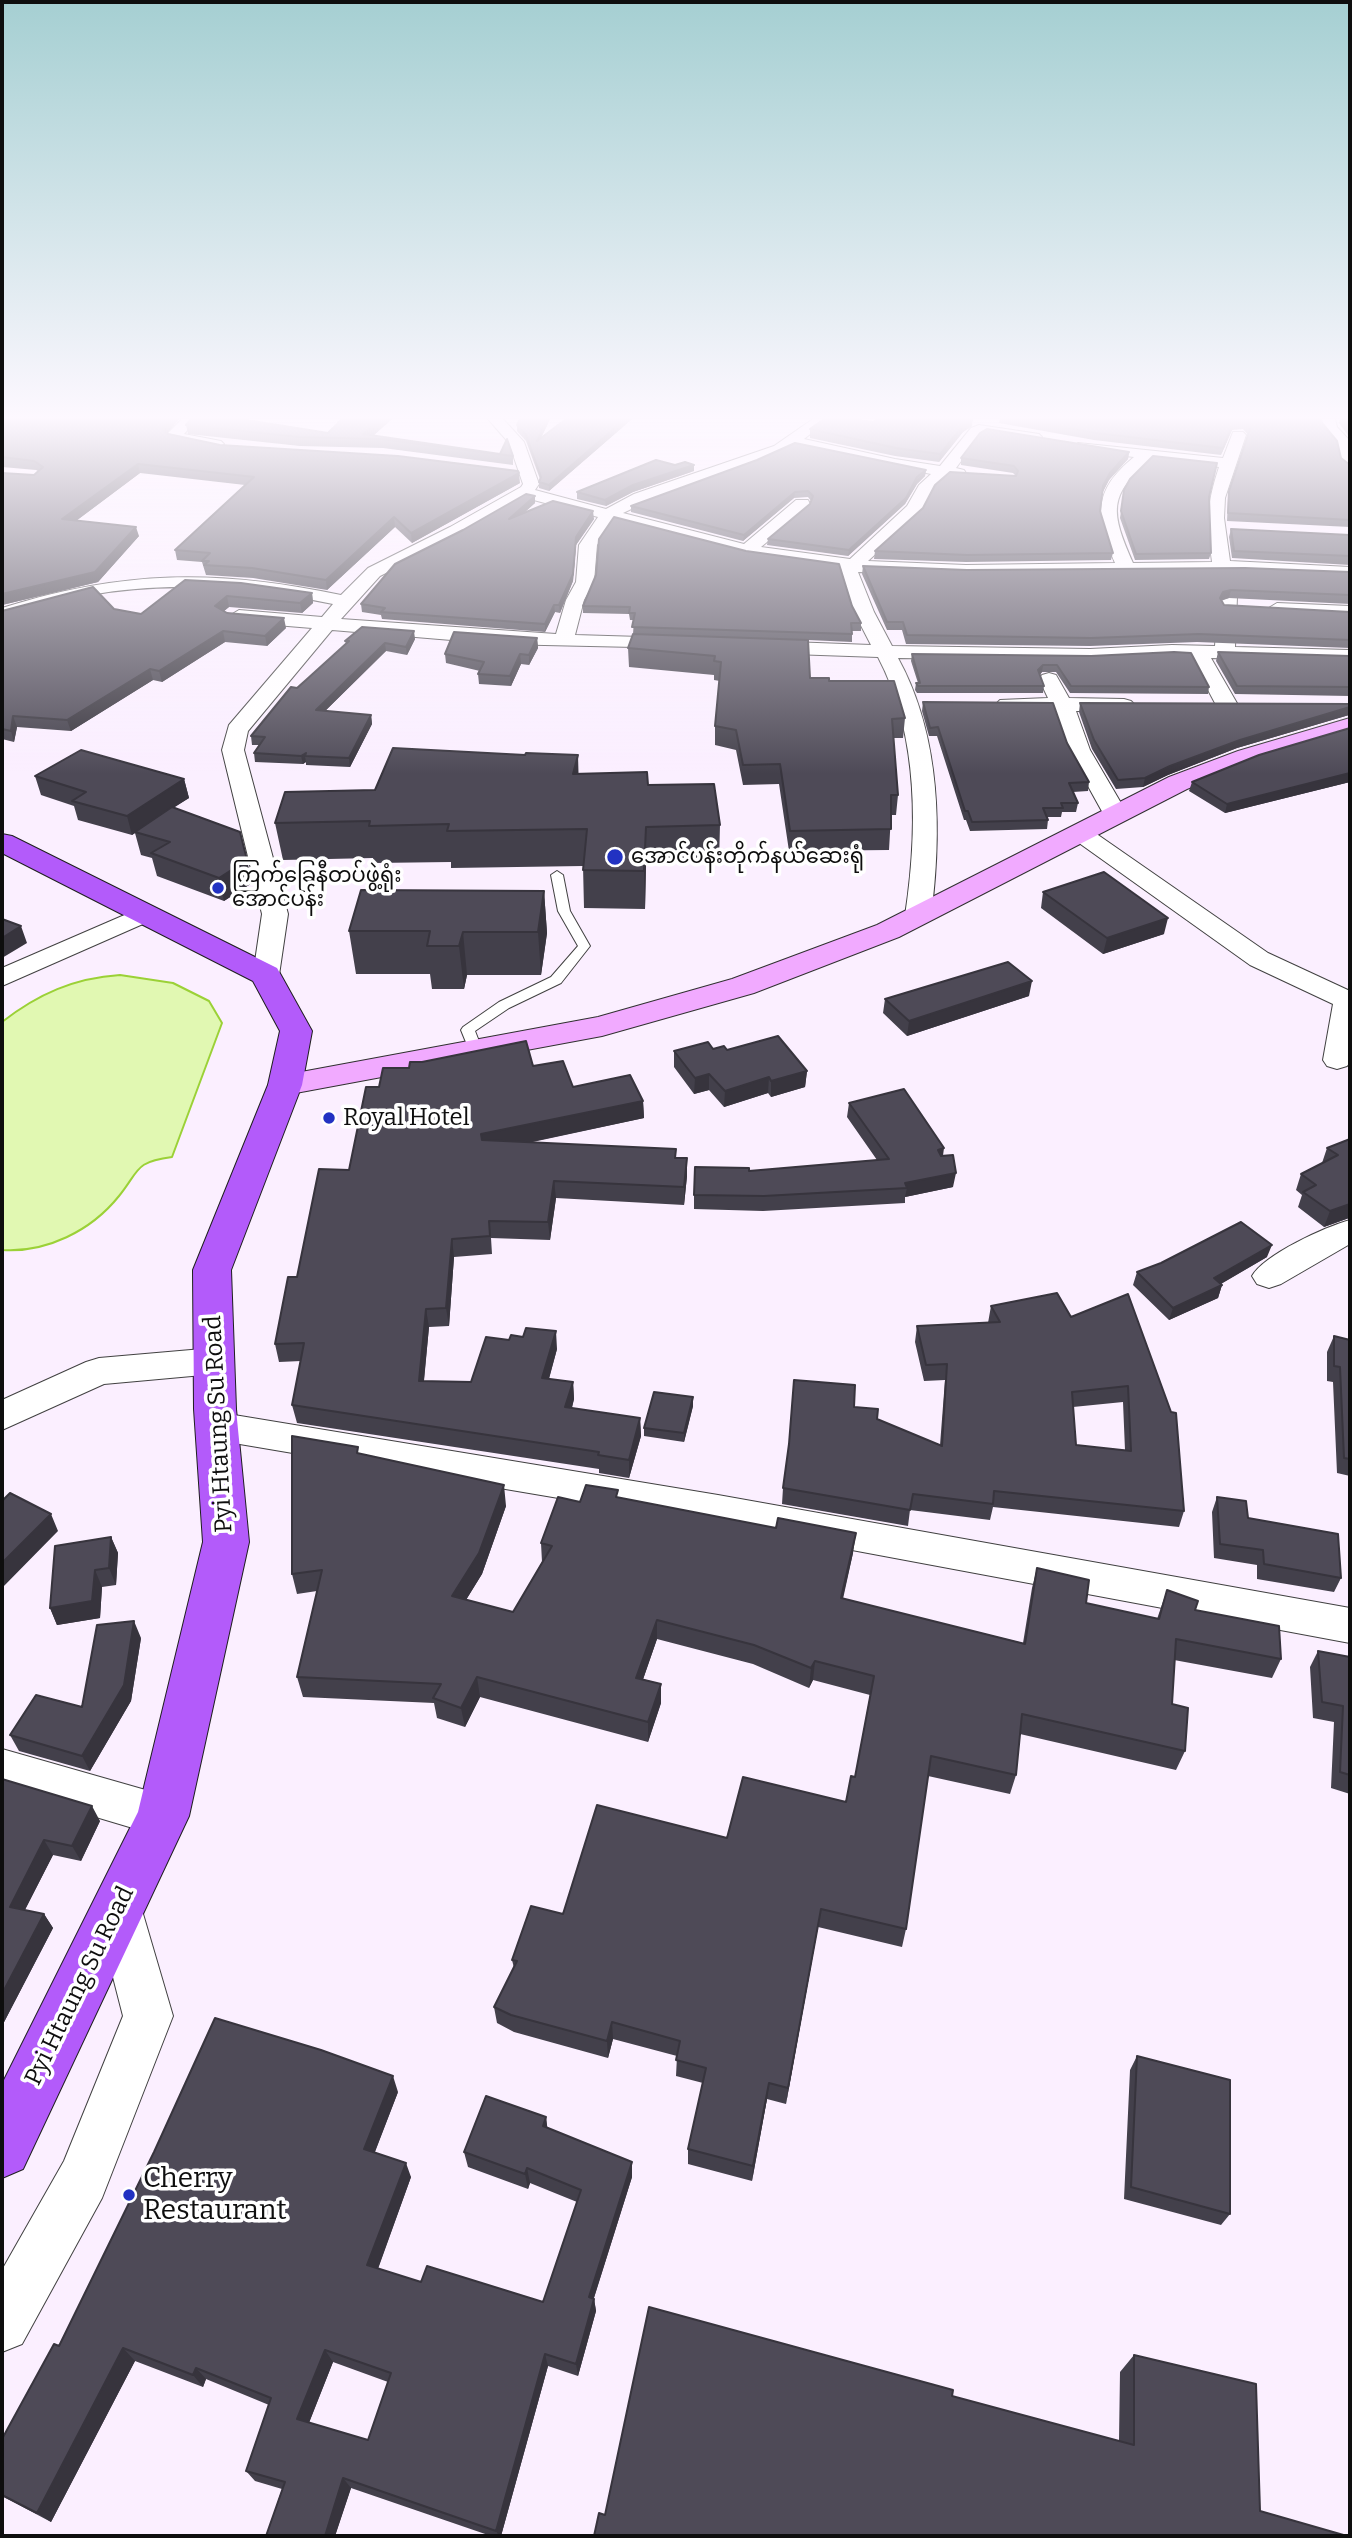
<!DOCTYPE html>
<meta charset="utf-8">
<style>
body{margin:0}
#map{position:relative;width:1352px;height:2538px;overflow:hidden;background:#fbefff;font-family:Bitter,serif}
canvas{display:block}
.frame{position:absolute;inset:0;border:4px solid #0e0e0e;pointer-events:none}
</style>
<div id="map">
<canvas width="1352" height="2538"></canvas>
<div class="frame"></div>
</div>
<script>
const ctx = document.querySelector('canvas').getContext('2d');
ctx.lineJoin = 'round';
function paint(path, color) { ctx.fillStyle = color; ctx.fill(path, 'evenodd'); }
function strokePath(path, color, width, dash) { ctx.strokeStyle = color; ctx.lineWidth = width; ctx.lineCap = dash ? 'butt' : 'round'; ctx.setLineDash(dash || []); ctx.stroke(path); }
function drawText(font, color, halo, rows, align = 'center') {
  ctx.font = font + ' Bitter,"Noto Sans Myanmar",serif'; ctx.lineWidth = 7; ctx.setLineDash([]); ctx.textBaseline = 'middle'; ctx.strokeStyle = halo; ctx.fillStyle = color; for (const [text, x, y, turn = 0] of rows) {
    ctx.save(); ctx.translate(x, y); ctx.rotate((+turn || 0) * Math.PI / 180); ctx.textAlign = isNaN(turn) ? turn : align; if (halo) ctx.strokeText(text, 0, 0); ctx.fillText(text, 0, 0); ctx.restore();
  }
}
const water = new Path2D(`
 M 120,975 L 173,983 L 209,1001 L 222,1023 L 172,1157 C 134,1162 140,1170 119,1196 C 91,1231 46,1253 2,1250 L 2,1022 C 38,994 74,978 120,975 Z`);
paint(water, '#e1f8b2');
strokePath(water, '#9bd137', 2);
const service = new Path2D(`
 M 557,871 L 563,875 L 570,911 L 590,946 L 561,983 L 509,1008 L 475,1031 L 482,1049 L 480,1052 L 470,1052 L 461,1030 L 463,1027 L 499,1002 L 551,977 L 578,946 L 558,911 L 551,875 Z`);
const minor = new Path2D(`
 M 182,419 L 197,419 L 184,434 L 221,441 L 224,444 L 216,449 L 170,440 L 166,435 Z
 M 488,419 L 503,419 L 524,442 L 539,484 L 535,490 L 606,509 L 634,494 L 774,446 L 813,419 L 829,419 L 804,439 L 895,459 L 940,466 L 971,428 L 979,425 L 1039,434 L 1042,437 L 1034,442 L 981,434 L 956,468 L 964,470 L 966,473 L 964,476 L 947,476 L 932,490 L 920,513 L 868,561 L 966,565 L 1115,563 C 1096,516 1092,491 1134,457 L 1083,451 L 1078,449 L 1075,446 L 1078,443 L 1223,458 L 1233,432 L 1243,432 L 1246,435 L 1225,498 L 1224,518 L 1230,561 L 1350,567 L 1350,577 L 1238,572 L 1235,647 L 1350,650 L 1350,662 L 1211,658 L 1238,705 L 1234,709 L 1220,709 L 1216,705 L 1191,658 L 1090,661 L 898,658 C 941,736 942,831 931,916 L 927,921 L 918,924 L 909,921 L 905,916 C 918,831 919,735 878,657 L 763,653 L 756,651 L 753,647 L 756,643 L 763,641 L 871,645 L 854,612 L 841,569 L 746,555 L 613,521 L 597,545 L 594,582 L 584,600 L 575,635 L 674,638 L 681,640 L 684,644 L 681,648 L 499,644 L 332,630 L 248,731 L 244,750 L 288,914 L 279,975 L 276,981 L 266,983 L 256,981 L 253,975 L 262,914 L 222,750 L 229,725 L 312,628 L 239,622 L 229,616 L 239,610 L 322,617 L 333,604 C 254,588 171,580 91,595 C 61,601 32,612 2,620 L 2,608 C 122,570 218,569 341,595 L 368,568 L 450,527 L 521,487 L 523,484 L 509,443 ZM 794,446 L 931,474 L 919,485 L 907,506 L 850,559 L 761,547 L 808,508 L 810,504 L 808,500 L 796,500 L 744,544 L 623,513 L 646,502 L 786,452 ZM 1151,459 L 1219,467 C 1206,506 1207,521 1212,562 L 1133,563 C 1111,512 1107,496 1151,459 ZM 526,498 L 598,517 L 579,545 L 576,582 L 566,600 L 556,634 L 341,619 L 380,576 L 462,535 ZM 858,572 L 1014,576 L 1220,572 L 1215,646 L 1172,645 L 1090,649 L 892,646 L 874,612 Z
 M 1321,419 L 1335,419 L 1337,427 L 1350,441 L 1350,470 L 1342,465 L 1338,447 L 1322,428 Z
 M 1277,603 L 1350,606 L 1350,618 L 1270,613 L 1267,609 Z
 M 1049,673 L 1056,675 L 1069,698 L 1124,699 L 1131,701 L 1135,705 L 1131,709 L 1124,711 L 1076,711 L 1090,750 L 1128,815 L 1124,820 L 1108,820 L 1104,815 L 1068,750 L 1054,711 L 1007,710 L 1000,708 L 996,704 L 1000,700 L 1048,698 L 1039,679 L 1042,675 Z
 M 1080,826 L 1088,828 L 1268,953 L 1350,991 L 1350,1062 L 1347,1066 L 1337,1069 L 1327,1066 L 1323,1060 L 1333,1004 L 1250,965 L 1072,838 L 1068,833 L 1072,828 Z
 M 143,907 L 152,910 L 156,915 L 152,920 L 2,986 L 2,968 Z
 M 1350,1220 L 1350,1244 L 1281,1284 L 1269,1288 L 1257,1284 L 1252,1276 C 1265,1254 1325,1227 1350,1220 Z
 M 214,1348 L 226,1352 L 232,1361 L 226,1370 L 214,1374 L 104,1384 L 2,1430 L 2,1400 L 86,1362 L 99,1358 Z
 M 216,1412 L 718,1495 L 1350,1608 L 1350,1643 L 718,1525 L 216,1440 L 203,1436 L 198,1426 L 203,1416 Z
 M 2,1749 L 163,1795 L 179,1801 L 186,1816 L 179,1831 L 163,1837 L 2,1789 Z
 M 118,1884 L 135,1891 L 141,1907 L 173,2016 L 102,2198 L 22,2344 L 2,2352 L 2,2270 L 64,2161 L 123,2016 L 95,1907 L 101,1891 Z`);
const secondary = new Path2D(`
 M 1350,718 L 1350,733 L 1256,761 L 1187,789 L 899,937 L 754,993 L 602,1036 L 285,1095 L 273,1092 L 268,1085 L 273,1078 L 285,1075 L 598,1017 L 732,979 L 877,925 L 1169,777 L 1238,751 Z`);
const trunk = new Path2D(`
 M 2,834 L 12,836 L 277,968 L 312,1031 L 302,1085 L 231,1270 L 236,1409 L 249,1542 L 189,1816 L 23,2169 L 2,2178 L 2,2084 L 138,1812 L 203,1542 L 194,1409 L 193,1270 L 268,1085 L 280,1031 L 253,981 L 2,853 Z`);
strokePath(service, '#414141', 2);
strokePath(minor, '#414141', 2);
strokePath(secondary, '#303030', 2);
strokePath(trunk, '#1f1f1f', 2);
paint(service, '#fff');
paint(minor, '#fff');
paint(secondary, '#f1aaff');
paint(trunk, '#b35bfa');
paint(new Path2D(`
 M 13,419 L 179,419 L 167,433 L 220,445 L 520,483 L 412,543 L 395,527 L 327,590 L 253,578 L 206,575 L 202,562 L 177,560 L 175,550 L 245,485 L 140,473 L 76,521 L 139,536 L 98,582 L 2,605 L 2,473 L 34,475 L 38,471 L 36,470 L 2,467 L 2,420 L 12,420 Z
 M 191,419 L 244,419 L 243,419 L 328,433 L 342,419 L 392,419 L 373,436 L 513,456 L 513,465 L 383,448 L 300,446 L 188,434 L 186,425 Z
 M 520,419 L 550,419 L 541,437 L 566,419 L 632,419 L 549,491 L 539,488 L 539,482 L 540,479 L 526,441 L 517,431 L 517,425 Z
 M 1000,419 L 1321,419 L 1322,423 L 1341,458 L 1350,465 L 1350,527 L 1227,521 L 1228,498 L 1229,491 L 1248,435 L 1243,429 L 1232,430 L 1221,455 L 1094,440 L 999,423 Z
 M 1340,419 L 1350,419 L 1350,438 L 1339,423 Z
 M 873,422 L 972,426 L 963,432 L 939,462 L 895,456 L 810,438 L 810,429 Z
 M 1129,452 L 1128,459 L 1109,480 L 1103,492 L 1100,511 L 1113,553 L 1111,560 L 966,562 L 874,559 L 875,551 L 1016,476 L 1013,473 L 961,465 L 961,458 Z
 M 926,470 L 925,476 L 917,484 L 905,504 L 848,556 L 767,545 L 768,539 L 810,504 L 811,501 L 808,497 L 794,498 L 743,541 L 631,512 L 631,506 Z
 M 694,471 L 633,492 L 606,506 L 577,499 L 577,492 Z
 M 1124,490 L 1209,497 L 1211,553 L 1209,559 L 1135,560 L 1120,518 Z
 M 535,496 L 535,503 L 525,512 L 594,519 L 576,545 L 573,581 L 560,613 L 555,612 L 545,632 L 382,619 L 381,615 L 362,612 L 361,604 Z
 M 1231,529 L 1350,535 L 1350,565 L 1232,558 L 1229,537 Z
 M 863,566 L 967,570 L 1350,572 L 1350,604 L 1229,598 L 1221,601 L 1224,605 L 1350,612 L 1350,648 L 1197,642 L 1090,646 L 906,644 L 902,630 L 887,630 L 862,574 Z
 M 185,580 L 312,593 L 313,603 L 302,613 L 229,607 L 224,611 L 227,613 L 286,628 L 267,646 L 225,642 L 162,682 L 153,680 L 71,731 L 17,727 L 14,742 L 2,739 L 2,611 L 114,609 L 141,614 Z
 M 583,606 L 852,606 L 861,623 L 861,631 L 852,631 L 852,642 L 808,640 L 810,678 L 829,681 L 905,718 L 903,738 L 893,738 L 898,795 L 896,815 L 891,815 L 889,850 L 789,851 L 779,784 L 743,785 L 736,750 L 715,745 L 715,726 L 720,681 L 714,680 L 714,675 L 629,667 L 628,648 L 633,634 L 634,620 L 630,620 L 629,614 L 583,613 Z
 M 537,638 L 538,648 L 529,665 L 521,664 L 511,686 L 479,684 L 478,674 L 480,671 L 446,663 L 445,654 Z
 M 415,639 L 407,655 L 386,651 L 325,711 L 371,715 L 372,724 L 350,767 L 306,765 L 306,762 L 303,764 L 255,762 L 254,753 L 259,745 L 252,745 L 251,736 L 297,688 L 346,644 L 345,641 Z
 M 1218,652 L 1350,656 L 1350,696 L 1235,694 L 1216,661 Z
 M 912,654 L 1091,656 L 1209,687 L 1208,694 L 1070,693 L 1056,672 L 1042,672 L 1040,675 L 1044,686 L 1043,693 L 917,693 L 915,690 L 916,683 L 918,683 L 911,661 Z
 M 923,702 L 1067,743 L 1089,782 L 1088,791 L 1073,792 L 1078,803 L 1076,812 L 1062,812 L 1061,817 L 1047,817 L 1048,820 L 1047,829 L 970,831 L 966,820 L 964,820 L 937,736 L 929,736 L 922,711 Z
 M 1080,703 L 1350,704 L 1350,716 L 1349,715 L 1237,748 L 1168,775 L 1143,787 L 1116,789 L 1092,749 L 1079,712 Z
 M 1350,728 L 1350,782 L 1225,813 L 1189,791 L 1192,782 Z
 M 579,774 L 648,785 L 720,825 L 719,862 L 646,864 L 645,909 L 584,908 L 583,866 L 451,868 L 451,862 L 374,863 L 373,858 L 283,860 L 275,823 L 375,790 Z
 M 35,776 L 184,779 L 189,798 L 174,807 L 252,883 L 224,901 L 157,876 L 152,858 L 141,855 L 135,833 L 132,835 L 78,820 L 74,806 L 41,795 Z
 M 544,891 L 547,933 L 541,975 L 467,975 L 464,989 L 432,989 L 430,974 L 356,974 L 349,931 Z
 M 1043,892 L 1164,934 L 1103,954 L 1041,908 Z
 M 1029,996 L 907,1036 L 883,1013 L 885,999 Z
 M 713,1049 L 727,1050 L 807,1071 L 805,1087 L 771,1097 L 768,1093 L 724,1107 L 709,1090 L 694,1094 L 674,1067 L 674,1051 Z
 M 533,1066 L 573,1087 L 643,1101 L 644,1118 L 528,1143 L 676,1158 L 687,1176 L 684,1205 L 556,1198 L 550,1240 L 491,1238 L 492,1254 L 454,1257 L 449,1326 L 429,1327 L 424,1381 L 471,1382 L 557,1349 L 549,1379 L 573,1382 L 574,1399 L 572,1408 L 640,1418 L 641,1436 L 629,1478 L 599,1473 L 599,1469 L 297,1423 L 292,1405 L 301,1361 L 279,1362 L 275,1344 L 297,1277 L 349,1170 L 379,1087 Z
 M 849,1103 L 943,1155 L 953,1187 L 905,1197 L 905,1203 L 763,1211 L 694,1209 L 694,1195 L 749,1171 L 877,1160 L 847,1117 Z
 M 1350,1139 L 1350,1218 L 1349,1218 L 1324,1227 L 1298,1207 L 1302,1195 L 1296,1190 L 1301,1174 L 1322,1163 L 1327,1148 Z
 M 1267,1257 L 1221,1284 L 1222,1285 L 1218,1298 L 1169,1320 L 1133,1285 L 1137,1272 Z
 M 1128,1294 L 1184,1511 L 1179,1527 L 993,1507 L 990,1520 L 910,1510 L 908,1526 L 782,1504 L 783,1488 L 854,1407 L 877,1419 L 940,1445 L 945,1380 L 924,1381 L 915,1342 L 917,1326 L 988,1323 L 991,1306 L 1071,1317 ZM 1123,1402 L 1125,1450 L 1076,1445 L 1073,1407 Z
 M 1334,1336 L 1350,1340 L 1350,1476 L 1337,1473 L 1333,1382 L 1327,1381 L 1327,1352 Z
 M 693,1397 L 693,1406 L 684,1442 L 644,1436 L 644,1428 Z
 M 359,1454 L 506,1506 L 482,1574 L 466,1600 L 513,1612 L 542,1562 L 541,1543 L 580,1502 L 618,1498 L 853,1553 L 843,1599 L 1023,1643 L 1032,1588 L 1037,1568 L 1086,1603 L 1157,1619 L 1167,1590 L 1195,1610 L 1281,1659 L 1272,1678 L 1174,1660 L 1172,1704 L 1185,1751 L 1176,1770 L 1020,1734 L 1016,1775 L 1010,1794 L 928,1776 L 906,1929 L 902,1947 L 818,1927 L 786,2104 L 767,2099 L 752,2181 L 688,2164 L 688,2149 L 703,2083 L 676,2076 L 677,2056 L 613,2039 L 608,2058 L 514,2032 L 497,2023 L 494,2007 L 514,1968 L 512,1960 L 563,1914 L 727,1838 L 846,1802 L 855,1777 L 870,1695 L 813,1680 L 809,1688 L 753,1664 L 657,1639 L 643,1679 L 661,1684 L 661,1703 L 648,1742 L 480,1697 L 465,1727 L 437,1718 L 434,1703 L 303,1697 L 297,1677 L 317,1591 L 297,1594 L 292,1574 Z
 M 1217,1497 L 1248,1518 L 1341,1578 L 1334,1592 L 1257,1579 L 1257,1565 L 1214,1558 L 1212,1512 Z
 M 111,1537 L 118,1553 L 116,1585 L 102,1587 L 100,1618 L 57,1625 L 50,1608 Z
 M 141,1638 L 131,1701 L 90,1771 L 19,1751 L 10,1735 L 82,1707 Z
 M 1318,1651 L 1350,1657 L 1350,1794 L 1331,1788 L 1334,1722 L 1313,1718 L 1310,1667 Z
 M 2,1779 L 100,1821 L 81,1861 L 53,1855 L 25,1910 L 44,1914 L 53,1928 L 2,2026 Z
 M 1137,2056 L 1230,2214 L 1221,2225 L 1124,2199 L 1130,2070 Z
 M 398,2092 L 375,2152 L 411,2177 L 378,2269 L 421,2282 L 543,2302 L 577,2202 L 530,2183 L 528,2189 L 468,2167 L 464,2152 L 546,2117 L 547,2128 L 632,2177 L 594,2298 L 596,2311 L 578,2376 L 548,2366 L 501,2536 L 491,2536 L 351,2488 L 335,2536 L 266,2536 L 282,2489 L 255,2481 L 246,2471 L 269,2405 L 206,2379 L 203,2387 L 135,2361 L 51,2522 L 2,2496 L 2,2439 L 59,2346 ZM 333,2362 L 388,2382 L 368,2440 L 309,2423 Z
 M 1134,2355 L 1260,2511 L 605,2515 L 952,2396 L 1119,2441 L 1120,2372 Z`), '#43404b');
paint(new Path2D(`
 M 170,419 L 179,419 L 164,437 L 162,428 Z
 M 381,419 L 392,419 L 369,439 L 363,434 Z
 M 547,419 L 550,419 L 537,447 L 537,441 Z
 M 625,419 L 632,419 L 549,491 L 549,485 Z
 M 973,419 L 972,426 L 963,432 L 939,462 L 940,454 L 964,424 Z
 M 1233,423 L 1232,430 L 1221,455 L 1223,448 Z
 M 1129,452 L 1128,459 L 1109,480 L 1102,493 L 1103,486 L 1110,473 Z
 M 138,464 L 140,473 L 65,529 L 62,519 Z
 M 694,465 L 694,471 L 633,492 L 606,506 L 605,500 L 633,485 Z
 M 926,470 L 925,476 L 917,484 L 905,504 L 848,556 L 849,550 Z
 M 519,473 L 520,483 L 412,543 L 411,533 Z
 M 795,492 L 794,498 L 743,541 L 744,535 Z
 M 535,496 L 535,503 L 509,526 L 509,519 Z
 M 593,511 L 594,519 L 576,545 L 573,581 L 560,613 L 559,605 L 576,537 Z
 M 394,517 L 395,527 L 327,590 L 326,580 Z
 M 136,527 L 139,536 L 98,582 L 2,605 L 2,594 Z
 M 1231,590 L 1229,598 L 1221,600 L 1220,598 L 1223,592 Z
 M 312,593 L 313,603 L 302,613 L 300,603 Z
 M 227,596 L 229,607 L 218,616 L 215,606 Z
 M 554,605 L 555,612 L 545,632 L 545,624 Z
 M 284,618 L 286,628 L 267,646 L 265,636 Z
 M 223,631 L 225,642 L 162,682 L 159,671 Z
 M 414,631 L 415,639 L 407,655 L 406,647 Z
 M 537,638 L 538,648 L 529,665 L 529,655 Z
 M 385,643 L 386,651 L 318,718 L 316,710 Z
 M 520,654 L 521,664 L 511,686 L 510,676 Z
 M 1043,665 L 1042,672 L 1037,677 L 1038,670 Z
 M 150,669 L 153,680 L 71,731 L 67,720 Z
 M 1350,707 L 1349,715 L 1237,748 L 1168,775 L 1143,787 L 1145,778 L 1170,766 L 1240,740 Z
 M 371,715 L 372,724 L 350,767 L 349,758 Z
 M 13,716 L 17,727 L 14,742 L 11,731 Z
 M 306,753 L 305,756 L 306,762 L 303,764 L 301,756 Z
 M 578,755 L 579,791 L 573,774 Z
 M 1350,773 L 1350,782 L 1225,813 L 1227,804 Z
 M 184,779 L 189,798 L 136,832 L 135,832 L 135,833 L 132,835 L 127,816 Z
 M 646,827 L 646,864 L 645,909 L 644,871 Z
 M 247,860 L 252,883 L 224,901 L 219,878 Z
 M 544,891 L 547,933 L 541,975 L 538,932 Z
 M 1168,918 L 1164,934 L 1103,954 L 1107,938 Z
 M 21,926 L 27,943 L 2,958 L 2,938 Z
 M 463,932 L 467,975 L 464,989 L 459,946 Z
 M 1032,981 L 1029,996 L 907,1036 L 909,1021 Z
 M 807,1071 L 805,1087 L 771,1097 L 771,1081 Z
 M 709,1074 L 709,1090 L 694,1094 L 695,1078 Z
 M 769,1077 L 768,1093 L 724,1107 L 725,1091 Z
 M 643,1101 L 644,1118 L 483,1152 L 481,1134 Z
 M 944,1148 L 942,1163 L 938,1150 Z
 M 687,1158 L 687,1176 L 684,1205 L 684,1187 Z
 M 956,1173 L 953,1187 L 905,1197 L 907,1188 L 905,1183 Z
 M 554,1181 L 556,1198 L 550,1240 L 548,1222 Z
 M 1350,1204 L 1349,1218 L 1324,1227 L 1330,1211 Z
 M 452,1239 L 454,1257 L 449,1326 L 446,1308 Z
 M 1272,1245 L 1267,1257 L 1210,1290 L 1214,1278 Z
 M 1222,1285 L 1218,1298 L 1169,1320 L 1173,1308 Z
 M 426,1309 L 429,1327 L 422,1399 L 419,1381 Z
 M 556,1331 L 557,1349 L 544,1396 L 542,1378 Z
 M 573,1382 L 574,1399 L 567,1425 L 565,1407 Z
 M 693,1397 L 693,1406 L 684,1442 L 684,1433 Z
 M 640,1418 L 641,1436 L 629,1478 L 629,1460 Z
 M 504,1485 L 506,1506 L 482,1574 L 456,1616 L 452,1596 Z
 M 51,1514 L 58,1531 L 2,1588 L 2,1563 Z
 M 856,1533 L 853,1553 L 838,1618 L 841,1598 Z
 M 111,1537 L 118,1553 L 116,1585 L 109,1568 Z
 M 95,1570 L 102,1587 L 100,1618 L 57,1625 L 50,1608 Z
 M 657,1620 L 657,1639 L 637,1697 L 636,1678 Z
 M 134,1621 L 141,1638 L 131,1701 L 90,1771 L 82,1756 Z
 M 815,1661 L 813,1680 L 809,1688 L 811,1668 Z
 M 477,1677 L 480,1697 L 465,1727 L 461,1708 Z
 M 661,1684 L 661,1703 L 648,1742 L 648,1722 Z
 M 92,1806 L 100,1821 L 81,1861 L 72,1846 Z
 M 44,1840 L 53,1855 L 19,1921 L 10,1907 Z
 M 821,1909 L 818,1927 L 786,2104 L 788,2088 Z
 M 44,1914 L 53,1928 L 2,2026 L 2,1994 Z
 M 612,2022 L 613,2039 L 608,2058 L 607,2041 Z
 M 393,2076 L 398,2092 L 370,2164 L 364,2149 Z
 M 769,2083 L 767,2099 L 752,2181 L 753,2166 Z
 M 546,2117 L 548,2133 L 543,2126 Z
 M 632,2162 L 632,2177 L 590,2310 L 589,2297 Z
 M 406,2163 L 411,2177 L 374,2279 L 367,2265 Z
 M 527,2168 L 530,2183 L 528,2189 L 525,2174 Z
 M 594,2299 L 596,2311 L 578,2376 L 576,2364 Z
 M 123,2348 L 135,2361 L 51,2522 L 37,2513 Z
 M 325,2350 L 333,2362 L 306,2430 L 297,2419 Z
 M 545,2354 L 548,2366 L 501,2536 L 499,2536 L 496,2531 Z
 M 196,2368 L 206,2379 L 203,2387 L 193,2375 Z
 M 343,2478 L 351,2488 L 335,2536 L 325,2536 Z`), '#37343d');
const building = new Path2D(`
 M 13,419 L 170,419 L 162,428 L 168,434 L 220,445 L 398,456 L 518,471 L 519,473 L 411,533 L 394,517 L 326,580 L 252,568 L 204,565 L 209,561 L 202,561 L 210,553 L 175,550 L 254,477 L 138,464 L 62,519 L 136,527 L 95,572 L 2,594 L 2,473 L 34,475 L 43,467 L 34,461 L 2,457 L 2,420 L 12,420 Z
 M 191,419 L 240,419 L 328,433 L 342,419 L 381,419 L 363,434 L 500,454 L 507,439 L 513,456 L 382,439 L 299,437 L 186,425 Z
 M 520,419 L 547,419 L 537,441 L 566,419 L 625,419 L 549,485 L 539,482 L 541,477 L 526,435 L 517,425 Z
 M 824,419 L 852,419 L 873,422 L 878,419 L 972,419 L 964,424 L 940,454 L 896,448 L 810,429 Z
 M 1015,419 L 1321,419 L 1322,423 L 1337,441 L 1341,458 L 1350,465 L 1350,520 L 1228,513 L 1229,491 L 1250,429 L 1245,422 L 1233,423 L 1223,448 L 1096,433 Z
 M 1343,419 L 1350,419 L 1350,428 Z
 M 987,429 L 1129,452 L 1110,473 L 1103,486 L 1100,511 L 1113,553 L 967,555 L 875,551 L 923,508 L 935,485 L 950,472 L 1016,476 L 1018,471 L 1014,466 L 961,458 L 980,433 Z
 M 795,443 L 926,470 L 917,477 L 906,498 L 849,550 L 768,539 L 810,504 L 813,496 L 808,491 L 795,492 L 744,535 L 631,506 L 757,460 Z
 M 1153,456 L 1217,463 L 1209,497 L 1211,553 L 1136,554 L 1121,511 L 1124,490 L 1130,479 Z
 M 656,460 L 675,465 L 685,462 L 694,465 L 633,485 L 605,500 L 577,492 Z
 M 526,494 L 535,496 L 509,519 L 553,501 L 593,511 L 576,537 L 573,574 L 559,605 L 554,605 L 545,624 L 381,612 L 385,608 L 361,604 L 395,564 L 463,530 Z
 M 614,517 L 746,551 L 839,564 L 852,606 L 861,623 L 851,623 L 852,634 L 632,627 L 635,613 L 629,613 L 630,607 L 583,606 L 596,575 L 599,539 Z
 M 1231,529 L 1350,535 L 1350,556 L 1234,551 Z
 M 863,566 L 967,570 L 1245,568 L 1350,572 L 1350,595 L 1231,590 L 1223,592 L 1220,598 L 1224,605 L 1350,612 L 1350,640 L 1199,634 L 1091,638 L 907,635 L 903,622 L 887,622 Z
 M 185,580 L 241,583 L 312,593 L 300,603 L 227,596 L 215,606 L 227,613 L 284,618 L 265,636 L 223,631 L 159,671 L 150,669 L 67,720 L 13,716 L 11,731 L 2,729 L 2,611 L 93,587 L 114,609 L 141,614 Z
 M 362,627 L 414,631 L 406,647 L 385,643 L 316,710 L 371,715 L 349,758 L 305,756 L 306,753 L 301,756 L 254,753 L 265,737 L 251,736 L 291,687 L 297,688 L 306,680 L 349,641 L 345,641 Z
 M 454,632 L 537,638 L 529,655 L 520,654 L 510,676 L 478,674 L 484,662 L 445,654 Z
 M 633,634 L 808,640 L 810,678 L 829,678 L 829,681 L 894,681 L 905,718 L 892,719 L 898,795 L 891,795 L 891,829 L 790,831 L 780,764 L 743,765 L 736,730 L 715,726 L 721,662 L 714,661 L 715,656 L 628,648 Z
 M 1174,652 L 1191,653 L 1209,687 L 1071,686 L 1057,665 L 1043,665 L 1038,670 L 1044,686 L 918,686 L 916,683 L 920,683 L 912,654 L 1091,656 Z
 M 1218,652 L 1350,656 L 1350,687 L 1237,686 Z
 M 923,702 L 1053,703 L 1067,743 L 1089,782 L 1069,783 L 1078,803 L 1061,803 L 1063,808 L 1043,808 L 1048,820 L 972,822 L 968,811 L 965,811 L 938,727 L 930,728 Z
 M 1080,703 L 1350,704 L 1350,707 L 1240,740 L 1170,766 L 1145,778 L 1118,780 L 1094,740 Z
 M 1350,728 L 1350,773 L 1227,804 L 1192,782 L 1259,755 Z
 M 393,748 L 525,755 L 526,753 L 578,755 L 573,774 L 647,772 L 648,785 L 714,784 L 720,825 L 646,827 L 644,871 L 583,870 L 587,829 L 447,831 L 449,824 L 369,826 L 370,821 L 275,823 L 285,792 L 375,790 Z
 M 81,750 L 184,779 L 127,816 L 72,801 L 86,792 L 35,776 Z
 M 172,807 L 240,832 L 247,860 L 219,878 L 151,853 L 170,842 L 135,832 Z
 M 1104,872 L 1168,918 L 1107,938 L 1043,892 Z
 M 361,890 L 544,891 L 538,932 L 463,932 L 459,946 L 427,946 L 430,931 L 349,931 Z
 M 2,919 L 21,926 L 2,938 Z
 M 1008,962 L 1032,981 L 909,1021 L 885,999 Z
 M 778,1036 L 807,1071 L 771,1081 L 769,1077 L 725,1091 L 709,1074 L 695,1078 L 674,1051 L 708,1042 L 713,1049 L 724,1046 L 727,1050 Z
 M 526,1041 L 533,1066 L 563,1061 L 573,1087 L 630,1075 L 643,1101 L 481,1134 L 482,1140 L 676,1149 L 675,1158 L 687,1158 L 684,1187 L 554,1181 L 548,1222 L 489,1221 L 490,1236 L 452,1239 L 446,1308 L 426,1309 L 419,1381 L 471,1382 L 486,1337 L 509,1340 L 511,1335 L 523,1337 L 526,1328 L 556,1331 L 542,1378 L 573,1382 L 565,1407 L 640,1418 L 629,1460 L 598,1455 L 599,1452 L 292,1405 L 304,1343 L 275,1344 L 288,1277 L 297,1277 L 319,1169 L 349,1170 L 366,1087 L 379,1087 L 383,1068 L 409,1068 L 410,1062 L 422,1062 Z
 M 904,1089 L 944,1148 L 938,1150 L 941,1156 L 953,1155 L 956,1173 L 905,1183 L 907,1188 L 764,1196 L 694,1195 L 695,1167 L 749,1168 L 749,1171 L 889,1159 L 849,1103 Z
 M 1350,1139 L 1350,1204 L 1330,1211 L 1303,1192 L 1316,1185 L 1301,1174 L 1338,1155 L 1327,1148 Z
 M 1241,1222 L 1272,1245 L 1214,1278 L 1222,1285 L 1173,1308 L 1137,1272 L 1161,1263 Z
 M 1057,1293 L 1071,1317 L 1128,1294 L 1171,1412 L 1176,1413 L 1184,1511 L 994,1491 L 993,1504 L 913,1494 L 910,1510 L 783,1488 L 789,1444 L 794,1380 L 855,1385 L 854,1407 L 878,1409 L 877,1419 L 942,1446 L 947,1364 L 926,1365 L 917,1326 L 1000,1322 L 991,1306 ZM 1128,1386 L 1131,1451 L 1076,1445 L 1072,1392 Z
 M 1334,1336 L 1350,1340 L 1350,1459 L 1344,1458 L 1340,1367 L 1334,1366 Z
 M 654,1392 L 693,1397 L 684,1433 L 644,1428 Z
 M 292,1436 L 358,1447 L 357,1453 L 504,1485 L 479,1553 L 452,1596 L 513,1612 L 552,1546 L 541,1543 L 558,1497 L 580,1502 L 586,1485 L 618,1490 L 616,1497 L 776,1528 L 778,1518 L 856,1533 L 841,1598 L 1025,1644 L 1037,1568 L 1089,1580 L 1086,1603 L 1159,1619 L 1167,1590 L 1198,1601 L 1195,1610 L 1279,1626 L 1281,1659 L 1176,1639 L 1172,1704 L 1188,1708 L 1185,1751 L 1022,1714 L 1016,1775 L 931,1756 L 906,1929 L 821,1909 L 788,2088 L 769,2083 L 753,2166 L 688,2149 L 706,2068 L 676,2060 L 680,2041 L 612,2022 L 607,2041 L 511,2015 L 494,2007 L 517,1961 L 512,1960 L 531,1906 L 563,1914 L 597,1805 L 727,1838 L 743,1777 L 846,1802 L 851,1776 L 855,1777 L 874,1676 L 815,1661 L 811,1668 L 754,1645 L 657,1620 L 636,1678 L 661,1684 L 648,1722 L 477,1677 L 461,1708 L 433,1698 L 441,1684 L 297,1677 L 322,1570 L 292,1574 Z
 M 10,1493 L 51,1514 L 2,1563 L 2,1501 Z
 M 1217,1497 L 1246,1501 L 1248,1518 L 1338,1534 L 1341,1578 L 1264,1564 L 1263,1550 L 1220,1544 Z
 M 111,1537 L 109,1568 L 95,1570 L 92,1601 L 50,1608 L 55,1546 Z
 M 134,1621 L 124,1685 L 82,1756 L 10,1735 L 36,1695 L 82,1707 L 97,1625 Z
 M 1318,1651 L 1350,1657 L 1350,1775 L 1340,1772 L 1343,1706 L 1322,1702 Z
 M 2,1779 L 92,1806 L 72,1846 L 44,1840 L 10,1907 L 44,1914 L 2,1994 Z
 M 215,2018 L 321,2050 L 393,2076 L 364,2149 L 406,2163 L 367,2265 L 421,2282 L 427,2266 L 543,2302 L 581,2190 L 527,2168 L 525,2174 L 464,2152 L 486,2096 L 546,2117 L 543,2126 L 632,2162 L 589,2297 L 594,2299 L 576,2364 L 545,2354 L 496,2531 L 343,2478 L 325,2536 L 266,2536 L 285,2482 L 246,2471 L 271,2398 L 196,2368 L 193,2375 L 123,2348 L 37,2513 L 2,2495 L 2,2439 L 54,2344 L 59,2346 L 154,2152 ZM 325,2350 L 391,2373 L 368,2440 L 297,2419 Z
 M 1137,2056 L 1230,2080 L 1230,2214 L 1131,2187 Z
 M 649,2307 L 953,2390 L 952,2396 L 1134,2445 L 1134,2355 L 1256,2384 L 1260,2511 L 1347,2536 L 594,2536 L 599,2513 L 605,2515 Z`);
paint(building, '#4e4a57');
strokePath(building, '#37343d', 2);
const sky = ctx.createLinearGradient(0, 0, 0, 774);
sky.addColorStop(0, '#a5cfd2');
sky.addColorStop(0.54, '#fdf8ff');
sky.addColorStop(1, '#fdf8ff00');
ctx.fillStyle = sky;
ctx.fillRect(0, 0, 1352, 774);
for (const [x, y, r, color] of [
 [615,857,9,"#2232c2"],
 [218,888,7,"#2232c2"],
 [329,1118,7,"#2232c2"],
 [129,2195,7,"#2232c2"]
]) { const dot = new Path2D(); dot.arc(x, y, r, 0, 2 * Math.PI); ctx.fillStyle = color; ctx.fill(dot); strokePath(dot, '#fff', 2.5); }
drawText('21px', '#0e0e0e', '#fff', [
 ["အောင်ပန်းတိုက်နယ်ဆေးရုံ",631,857],
 ["ကြက်ခြေနီတပ်ဖွဲ့ရုံး",232,876],
 ["အောင်ပန်း",232,900]
], 'left');
drawText('24px', '#0e0e0e', '#fff', [
 ["Royal Hotel",343,1118]
], 'left');
drawText('24px', '#0e0e0e', '#fff', [
 ["Pyi Htaung Su Road",219,1424,-93],
 ["Pyi Htaung Su Road",80,1986,-64]
]);
drawText('28px', '#0e0e0e', '#fff', [
 ["Cherry",143,2179],
 ["Restaurant",143,2211]
], 'left');
</script>
